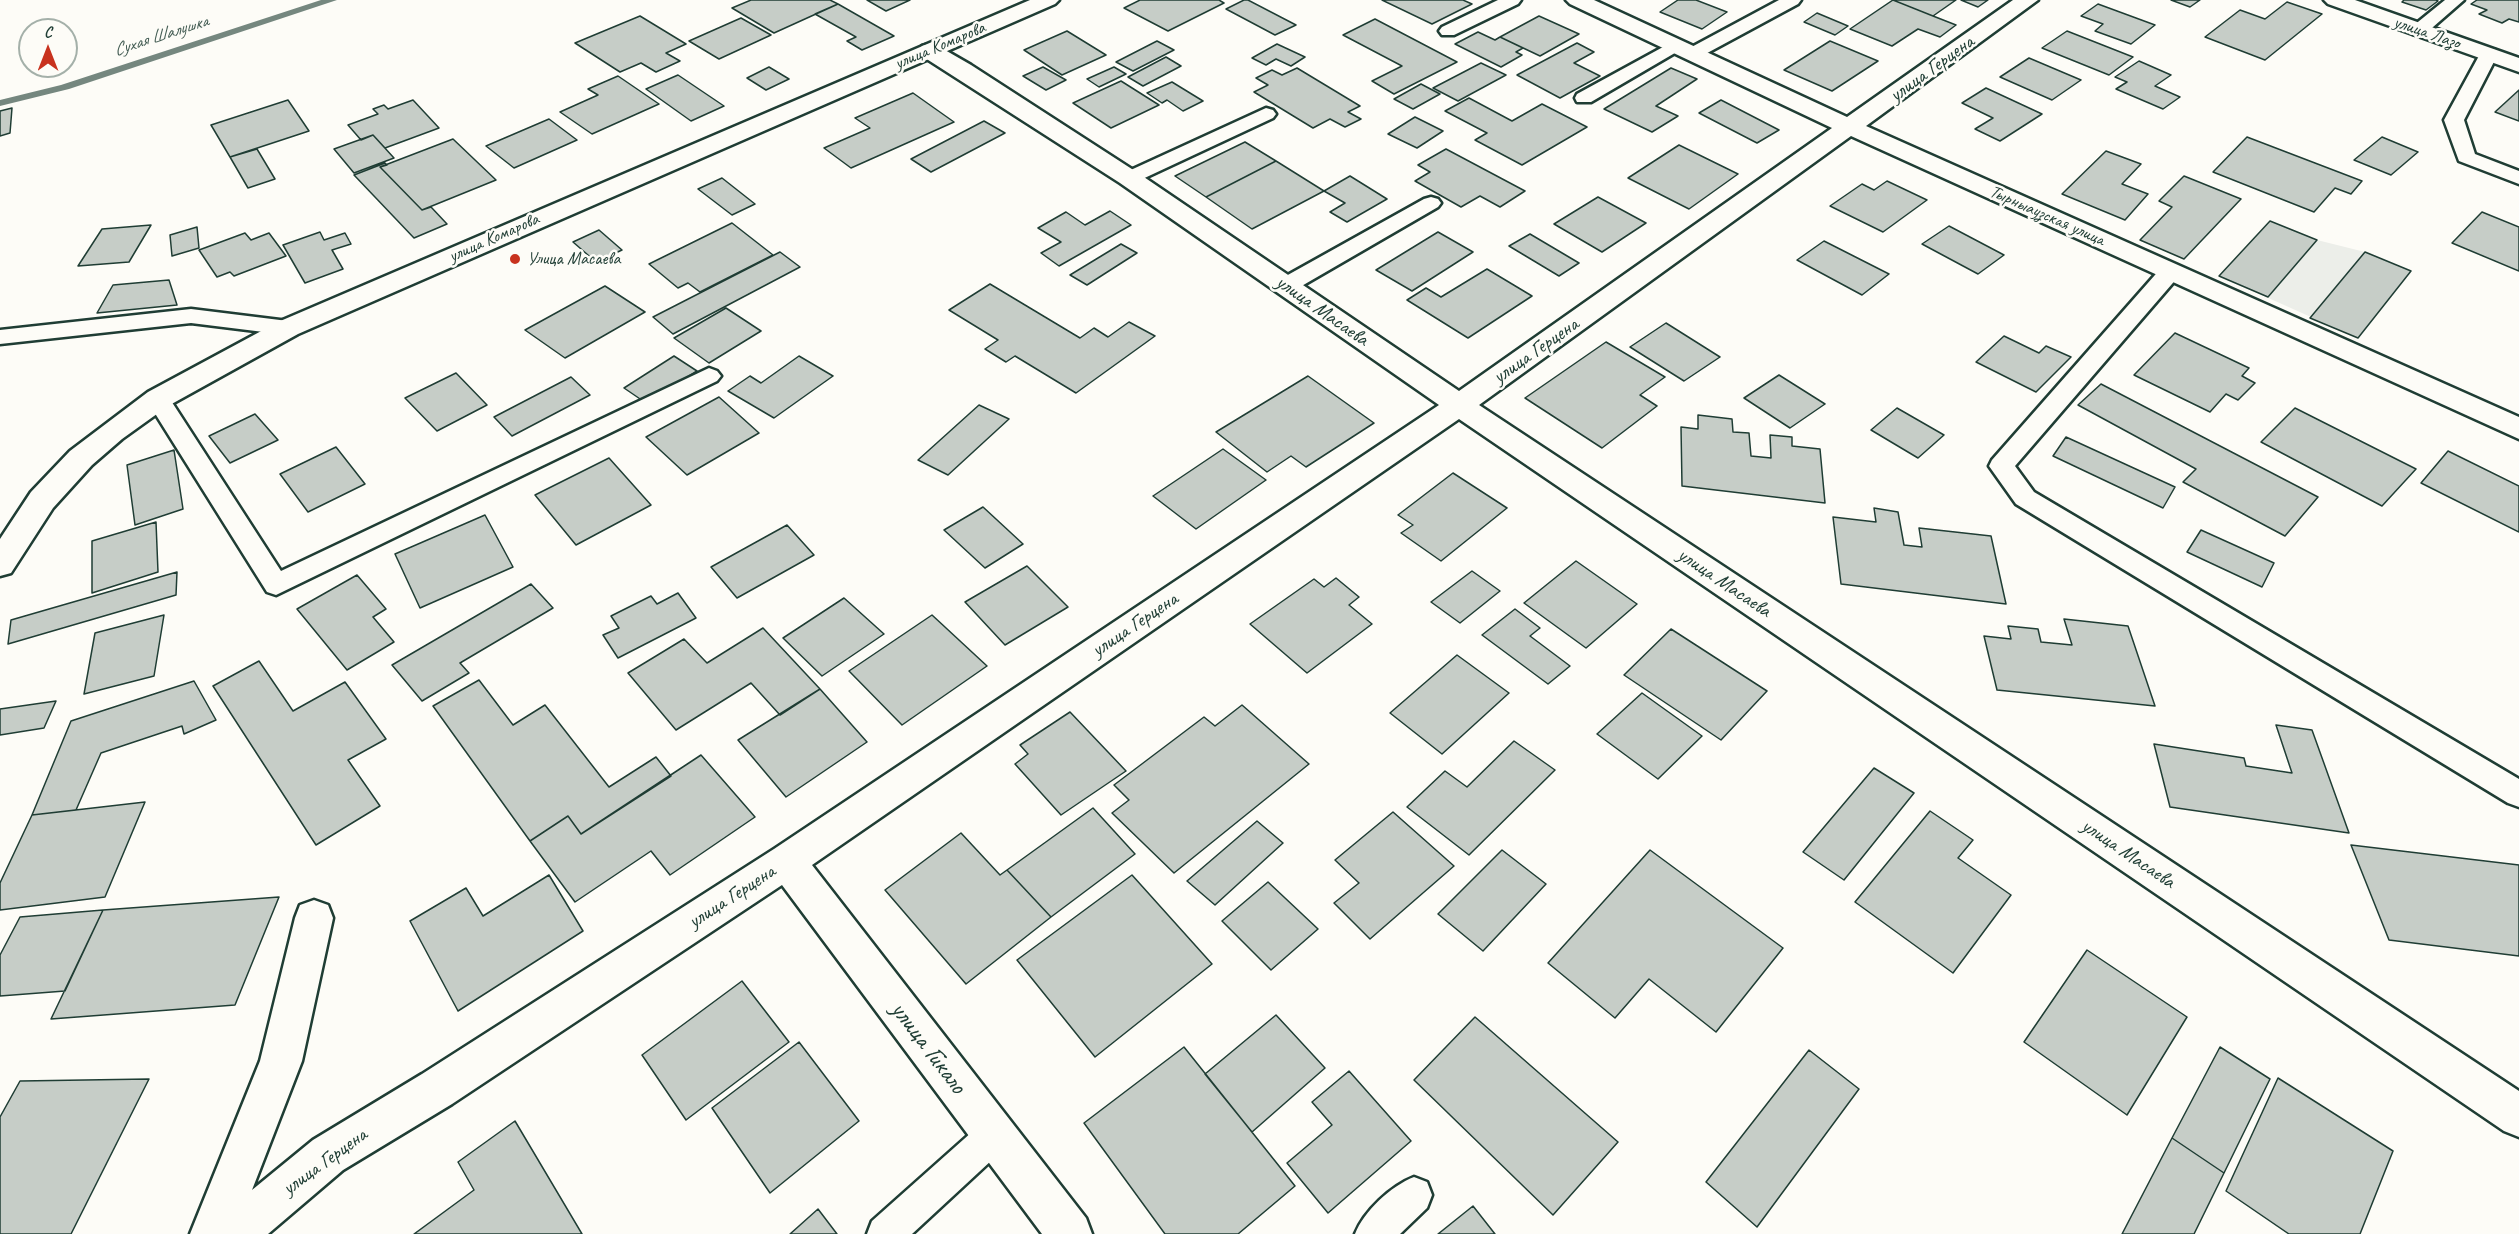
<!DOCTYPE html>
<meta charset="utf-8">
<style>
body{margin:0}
#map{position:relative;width:2519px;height:1234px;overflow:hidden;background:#fdfcf7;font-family:Caveat,sans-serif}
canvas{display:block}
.north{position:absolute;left:18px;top:18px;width:60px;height:60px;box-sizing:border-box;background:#fdfcf7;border:2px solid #a4b0a9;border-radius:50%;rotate:0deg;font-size:16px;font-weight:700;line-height:24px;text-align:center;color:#1f3d34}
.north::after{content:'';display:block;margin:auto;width:21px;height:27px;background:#c8321e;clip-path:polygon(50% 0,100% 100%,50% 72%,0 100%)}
</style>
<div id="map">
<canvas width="2519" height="1234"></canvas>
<div class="north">С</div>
</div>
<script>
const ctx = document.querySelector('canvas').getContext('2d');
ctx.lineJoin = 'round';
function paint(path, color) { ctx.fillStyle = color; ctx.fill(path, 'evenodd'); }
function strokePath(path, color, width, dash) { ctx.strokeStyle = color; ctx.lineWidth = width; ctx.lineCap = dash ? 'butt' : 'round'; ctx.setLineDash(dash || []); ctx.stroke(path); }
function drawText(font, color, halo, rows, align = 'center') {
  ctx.font = font + ' Caveat,sans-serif'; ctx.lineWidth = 5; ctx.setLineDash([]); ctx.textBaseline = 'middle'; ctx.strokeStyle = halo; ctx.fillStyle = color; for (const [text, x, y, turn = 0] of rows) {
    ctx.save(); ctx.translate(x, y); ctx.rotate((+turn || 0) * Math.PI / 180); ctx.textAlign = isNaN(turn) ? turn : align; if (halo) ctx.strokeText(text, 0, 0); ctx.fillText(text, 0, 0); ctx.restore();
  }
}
paint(new Path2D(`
 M 2270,221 L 2317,240 L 2365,252 L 2411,271 L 2358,338 L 2219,276 Z`), '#eceee9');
paint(new Path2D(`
 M 321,0 L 337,0 L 69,89 L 0,106 L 0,100 L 61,85 Z`), '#75877f');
const building = new Path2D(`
 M 751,0 L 830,0 L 838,4 L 774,33 L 732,8 Z
 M 867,0 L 910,0 L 886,11 Z
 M 1140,0 L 1219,0 L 1224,3 L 1168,31 L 1124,8 Z
 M 1244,0 L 1248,0 L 1296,25 L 1275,35 L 1226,9 Z
 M 1382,0 L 1463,0 L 1472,4 L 1432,24 Z
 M 1678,0 L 1696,0 L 1727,12 L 1702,29 L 1660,12 Z
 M 1893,0 L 1956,0 L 1933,16 Z
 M 1893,0 L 1933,16 L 1956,25 L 1940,37 L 1918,29 L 1892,46 L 1850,29 Z
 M 1961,0 L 1988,0 L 1978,7 Z
 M 2171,0 L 2200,0 L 2190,7 Z
 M 2404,0 L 2436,0 L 2438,1 L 2426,10 L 2402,2 Z
 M 2477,0 L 2519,0 L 2519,22 L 2509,19 L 2502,23 L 2479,14 L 2487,10 L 2471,4 Z
 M 2287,2 L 2322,14 L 2265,60 L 2205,37 L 2240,10 L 2265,19 Z
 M 838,4 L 894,36 L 862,50 L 847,41 L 856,37 L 815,14 Z
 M 2098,4 L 2155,25 L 2131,44 L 2095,31 L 2103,24 L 2081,16 Z
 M 1817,13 L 1848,26 L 1835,35 L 1804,22 Z
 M 640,16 L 686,44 L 666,53 L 680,61 L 656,72 L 641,63 L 620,72 L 575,43 Z
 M 1539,16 L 1579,34 L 1540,56 L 1500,37 Z
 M 741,18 L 771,35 L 719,59 L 689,41 Z
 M 1375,19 L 1457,62 L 1394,94 L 1372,81 L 1402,66 L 1343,35 Z
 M 1067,31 L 1106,55 L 1062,75 L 1024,50 Z
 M 2067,31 L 2133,57 L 2109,75 L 2042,48 Z
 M 1478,32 L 1495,40 L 1500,37 L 1523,48 L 1516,52 L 1522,55 L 1501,67 L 1455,44 Z
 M 1157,41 L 1174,50 L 1133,71 L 1116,62 Z
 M 1830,41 L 1878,61 L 1832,91 L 1784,70 Z
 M 1577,43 L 1594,52 L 1574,63 L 1600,76 L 1560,98 L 1517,75 Z
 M 1277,44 L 1305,57 L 1291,66 L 1276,59 L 1266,65 L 1252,58 Z
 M 1166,57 L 1181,66 L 1143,86 L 1128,77 Z
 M 2029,58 L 2081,80 L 2052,100 L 2000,77 Z
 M 2139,61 L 2171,75 L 2155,86 L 2180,97 L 2163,109 L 2116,89 L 2127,82 L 2115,77 Z
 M 1481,63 L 1506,75 L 1458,101 L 1433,88 Z
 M 769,67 L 789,79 L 766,90 L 747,78 Z
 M 1043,67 L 1066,80 L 1046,90 L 1023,76 Z
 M 1114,67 L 1126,74 L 1099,87 L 1087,79 Z
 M 1297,68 L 1360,106 L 1348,112 L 1361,119 L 1345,127 L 1330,119 L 1313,128 L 1254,92 L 1268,85 L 1256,78 L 1272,70 L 1282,75 Z
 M 1671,68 L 1697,79 L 1656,106 L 1678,116 L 1652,132 L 1604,109 Z
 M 678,75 L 724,106 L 691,121 L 646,89 Z
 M 618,76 L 659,104 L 592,134 L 560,112 L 598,95 L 588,89 Z
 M 1121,81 L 1159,105 L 1111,128 L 1073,103 Z
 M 1172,82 L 1203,101 L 1183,111 L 1167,100 L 1162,103 L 1147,93 Z
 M 1421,84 L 1440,94 L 1413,109 L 1394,99 Z
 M 1986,88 L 2042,114 L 2000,141 L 1975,129 L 1993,118 L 1962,103 Z
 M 2519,90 L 2519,121 L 2495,112 Z
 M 913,93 L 954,122 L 851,168 L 824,148 L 870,128 L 855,118 Z
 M 1469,98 L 1512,121 L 1542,104 L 1587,127 L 1522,165 L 1475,140 L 1487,133 L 1445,111 Z
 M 288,100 L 309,131 L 230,157 L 211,125 Z
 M 413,100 L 439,128 L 385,148 L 373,135 L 361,140 L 348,125 L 378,114 L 373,109 L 384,105 L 388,109 Z
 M 1721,100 L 1779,130 L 1757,143 L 1699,113 Z
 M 12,108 L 10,133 L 0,136 L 0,111 Z
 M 1415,117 L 1443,131 L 1417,148 L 1388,134 Z
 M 549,119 L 577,140 L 514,168 L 486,146 Z
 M 984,121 L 1005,133 L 931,172 L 911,159 Z
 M 373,135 L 394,158 L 354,173 L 334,149 Z
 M 2247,137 L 2362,181 L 2351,194 L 2335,188 L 2314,212 L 2213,172 Z
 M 2382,137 L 2418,152 L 2391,175 L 2354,160 Z
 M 453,139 L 496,180 L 422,210 L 380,167 Z
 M 1245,142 L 1276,161 L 1206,197 L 1175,176 Z
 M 1679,145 L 1738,174 L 1689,209 L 1628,178 Z
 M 257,149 L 275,179 L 248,188 L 230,157 Z
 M 1446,149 L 1525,191 L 1500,207 L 1480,196 L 1461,207 L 1415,181 L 1430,172 L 1418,165 Z
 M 2106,151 L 2141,164 L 2122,184 L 2148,194 L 2125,220 L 2062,194 Z
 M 1276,161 L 1324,191 L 1252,229 L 1206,197 Z
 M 385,163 L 387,165 L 380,167 L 422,210 L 431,207 L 447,224 L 414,238 L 354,175 Z
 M 1350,176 L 1387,199 L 1347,222 L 1330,212 L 1345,203 L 1324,191 Z
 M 2184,176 L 2241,199 L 2184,259 L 2140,240 L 2172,207 L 2159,201 Z
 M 722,178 L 755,204 L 732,215 L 698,189 Z
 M 1887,181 L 1927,200 L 1883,232 L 1830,206 L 1862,184 L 1874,190 Z
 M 1598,197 L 1646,223 L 1602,252 L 1554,224 Z
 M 1110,211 L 1131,225 L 1059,266 L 1041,253 L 1061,242 L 1038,228 L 1066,212 L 1085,225 Z
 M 2482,212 L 2519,227 L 2519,271 L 2452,243 Z
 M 2270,221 L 2317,240 L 2268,297 L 2219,276 Z
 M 732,223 L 773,255 L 700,292 L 688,283 L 678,288 L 649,264 Z
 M 151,225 L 129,262 L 78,266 L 102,229 Z
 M 1949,226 L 2004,255 L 1978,274 L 1922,244 Z
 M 197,227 L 199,248 L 172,256 L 170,235 Z
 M 599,230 L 622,250 L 596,262 L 573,242 Z
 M 320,232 L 324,240 L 345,233 L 351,244 L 332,250 L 343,269 L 305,283 L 283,245 Z
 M 1438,232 L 1473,252 L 1412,291 L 1376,270 Z
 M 245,233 L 251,240 L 269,233 L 286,256 L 234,276 L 230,272 L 217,277 L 199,250 Z
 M 1530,234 L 1579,263 L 1559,276 L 1509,246 Z
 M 1824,241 L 1889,274 L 1862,295 L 1797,260 Z
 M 1121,244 L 1137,253 L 1087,285 L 1070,275 Z
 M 780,252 L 800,267 L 673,334 L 653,317 Z
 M 2365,252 L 2411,271 L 2358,338 L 2310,318 Z
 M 1487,269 L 1532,296 L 1468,338 L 1407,300 L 1426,288 L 1441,297 Z
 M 169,280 L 177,305 L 97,313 L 113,285 Z
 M 990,284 L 1080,338 L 1094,328 L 1108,337 L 1129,322 L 1155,336 L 1076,393 L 1015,356 L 1006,362 L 985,349 L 998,340 L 949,310 Z
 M 605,286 L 645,312 L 565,358 L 525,330 Z
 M 726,308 L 761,331 L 709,363 L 674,338 Z
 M 1666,323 L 1720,357 L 1684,381 L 1630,347 Z
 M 2175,333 L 2249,368 L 2242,376 L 2255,383 L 2238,400 L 2226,394 L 2210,412 L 2134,375 Z
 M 2004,336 L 2039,353 L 2046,346 L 2071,357 L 2036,392 L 1976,362 Z
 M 1606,342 L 1665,377 L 1640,395 L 1657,406 L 1602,448 L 1525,398 Z
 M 674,356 L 697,371 L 646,403 L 624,388 Z
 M 799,356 L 833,376 L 774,418 L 728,391 L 750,376 L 761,383 Z
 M 456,373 L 487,405 L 437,431 L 405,398 Z
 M 1779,375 L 1825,404 L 1790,428 L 1744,398 Z
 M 1308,376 L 1374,423 L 1306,467 L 1291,456 L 1267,472 L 1216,432 Z
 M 571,377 L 590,395 L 512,436 L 494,417 Z
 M 2101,384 L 2318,497 L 2285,536 L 2183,482 L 2196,469 L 2078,405 Z
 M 719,397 L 759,433 L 687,475 L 646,437 Z
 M 979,405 L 1009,419 L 948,475 L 918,460 Z
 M 1897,408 L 1944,435 L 1918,458 L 1871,430 Z
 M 2295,408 L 2416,469 L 2382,506 L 2261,442 Z
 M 255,414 L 278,440 L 230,463 L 209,436 Z
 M 1698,415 L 1732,419 L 1733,432 L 1749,433 L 1751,456 L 1771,458 L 1770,435 L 1792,437 L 1792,446 L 1820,449 L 1825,503 L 1682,486 L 1681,427 L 1698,429 Z
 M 2066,437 L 2175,487 L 2163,508 L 2053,456 Z
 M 336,447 L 365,484 L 308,512 L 280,474 Z
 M 1223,449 L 1266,480 L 1196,529 L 1153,496 Z
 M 174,450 L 183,509 L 135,525 L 127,465 Z
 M 2448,451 L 2519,486 L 2519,532 L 2421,483 Z
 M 609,458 L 651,505 L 576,545 L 535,495 Z
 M 1453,473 L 1507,508 L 1441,561 L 1401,533 L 1413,525 L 1398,515 Z
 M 983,507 L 1023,544 L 985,568 L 944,530 Z
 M 1874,508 L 1898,512 L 1904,545 L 1922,547 L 1919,528 L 1991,536 L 2006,604 L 1841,584 L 1833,517 L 1876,522 Z
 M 485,515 L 513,567 L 420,608 L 395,554 Z
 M 156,522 L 158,572 L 92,593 L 92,541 Z
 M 787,525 L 814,555 L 737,598 L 711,567 Z
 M 2201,530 L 2274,563 L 2262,587 L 2187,552 Z
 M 1576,561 L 1637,604 L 1586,648 L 1524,603 Z
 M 1027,566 L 1068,607 L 1005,645 L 965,602 Z
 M 1472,571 L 1500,591 L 1460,623 L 1431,602 Z
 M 177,572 L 176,595 L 8,644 L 11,620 Z
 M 357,575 L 386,609 L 373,617 L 394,642 L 347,670 L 297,609 Z
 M 1336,578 L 1359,597 L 1349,605 L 1372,624 L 1307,673 L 1250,624 L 1314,579 L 1324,587 Z
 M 531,584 L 553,608 L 460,663 L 469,673 L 422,701 L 392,665 Z
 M 678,593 L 696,618 L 618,658 L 603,635 L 619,628 L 611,616 L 651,596 L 657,604 Z
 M 844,598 L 884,634 L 822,676 L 783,638 Z
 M 1515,609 L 1540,628 L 1530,636 L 1570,666 L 1548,684 L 1482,635 Z
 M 164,615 L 154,676 L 84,694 L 95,633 Z
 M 932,615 L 987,666 L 902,725 L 849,671 Z
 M 2064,619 L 2128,626 L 2155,706 L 1997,690 L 1984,636 L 2011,639 L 2008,626 L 2038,629 L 2041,642 L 2072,645 Z
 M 763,628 L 820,689 L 780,715 L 751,683 L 676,730 L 628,673 L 684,639 L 707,663 Z
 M 1671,629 L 1767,691 L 1721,740 L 1624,675 Z
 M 1457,655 L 1509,693 L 1442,754 L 1390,713 Z
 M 259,661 L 293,711 L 345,682 L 386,739 L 348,760 L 380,806 L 316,845 L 213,686 Z
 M 479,680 L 513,725 L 545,705 L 609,787 L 656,757 L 671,776 L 581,834 L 568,816 L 530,841 L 433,706 Z
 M 194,681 L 216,720 L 184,734 L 182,726 L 101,753 L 76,810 L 32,815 L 71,721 Z
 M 820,689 L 867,742 L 786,797 L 738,740 Z
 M 1642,693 L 1702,736 L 1658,779 L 1597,734 Z
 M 56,701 L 44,728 L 0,735 L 0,709 Z
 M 1242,705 L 1309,764 L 1174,873 L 1112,813 L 1129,800 L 1114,785 L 1204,717 L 1215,726 Z
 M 1070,712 L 1126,771 L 1061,815 L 1015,764 L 1028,754 L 1020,745 Z
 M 2276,725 L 2312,730 L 2349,833 L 2170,807 L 2154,744 L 2244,758 L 2246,766 L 2292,773 Z
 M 1514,741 L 1555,770 L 1469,855 L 1407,807 L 1445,771 L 1467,787 Z
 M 701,755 L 755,817 L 670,875 L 651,851 L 575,902 L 530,841 L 568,816 L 581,834 Z
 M 1874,768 L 1914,793 L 1844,880 L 1803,852 Z
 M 145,802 L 105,897 L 0,910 L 0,883 L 32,815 Z
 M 1093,808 L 1135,854 L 1051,917 L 1007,870 Z
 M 1930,811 L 1973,840 L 1958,858 L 2011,895 L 1953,973 L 1855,902 Z
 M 1393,812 L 1454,866 L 1370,939 L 1334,903 L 1359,883 L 1335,860 Z
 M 1257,821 L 1283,843 L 1215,905 L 1187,881 Z
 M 961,833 L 1000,875 L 1007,870 L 1051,917 L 966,984 L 885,890 Z
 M 2351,845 L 2519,865 L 2519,956 L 2389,940 Z
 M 1502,850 L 1546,884 L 1483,951 L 1438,914 Z
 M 1650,850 L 1783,948 L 1716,1032 L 1649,979 L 1615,1018 L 1548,963 Z
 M 549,875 L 583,931 L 458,1011 L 410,921 L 466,888 L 483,916 Z
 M 1132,875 L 1212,964 L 1095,1057 L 1017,960 Z
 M 1268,882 L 1318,929 L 1271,970 L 1222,921 Z
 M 279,897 L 235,1005 L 51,1019 L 103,910 Z
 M 103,910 L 65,991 L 0,996 L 0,955 L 20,917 Z
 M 2087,950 L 2187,1017 L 2127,1115 L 2024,1042 Z
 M 742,981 L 789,1042 L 686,1120 L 642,1055 Z
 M 1276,1015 L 1325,1068 L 1252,1132 L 1205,1074 Z
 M 1475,1017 L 1618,1142 L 1553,1215 L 1414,1080 Z
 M 799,1042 L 859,1121 L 770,1193 L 712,1108 Z
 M 1184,1047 L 1295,1186 L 1238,1234 L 1165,1234 L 1084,1123 Z
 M 2220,1047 L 2270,1079 L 2224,1173 L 2172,1138 Z
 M 1809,1050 L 1859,1089 L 1757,1227 L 1706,1182 Z
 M 1349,1071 L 1411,1141 L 1328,1213 L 1287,1163 L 1332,1125 L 1312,1102 Z
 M 2278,1078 L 2393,1151 L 2360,1234 L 2289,1234 L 2226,1191 Z
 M 149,1079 L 71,1234 L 0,1234 L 0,1117 L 20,1081 Z
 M 515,1121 L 582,1234 L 414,1234 L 474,1190 L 458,1162 Z
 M 2172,1138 L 2224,1173 L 2194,1234 L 2122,1234 Z
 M 1473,1206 L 1495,1234 L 1438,1234 Z
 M 818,1209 L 837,1234 L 790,1234 Z`);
paint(building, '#c6cdc7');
strokePath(building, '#1f3d34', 1.5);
const service = new Path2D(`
 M 1498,0 L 1521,0 L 1518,4 L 1454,35 L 1442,35 L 1439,31 L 1442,27 Z
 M 1779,0 L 1801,0 L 1798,4 L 1698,58 L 1686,58 L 1683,54 L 1686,50 Z
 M 2445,0 L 2464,0 L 2425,34 L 2413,34 L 2410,30 L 2413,26 Z
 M 1674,41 L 1680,42 L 1683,46 L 1680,50 L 1591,102 L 1577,102 L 1575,98 L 1577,94 Z
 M 2489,49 L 2495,50 L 2498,54 L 2464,120 L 2475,154 L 2519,171 L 2519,184 L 2459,161 L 2444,120 L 2480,54 L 2483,50 Z
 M 1266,108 L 1273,110 L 1276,114 L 1273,118 L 1136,182 L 1122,182 L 1119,178 L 1122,174 Z
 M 1431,197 L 1438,199 L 1441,203 L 1438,207 L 1293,291 L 1285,293 L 1277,291 L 1274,286 L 1277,281 L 1424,199 Z
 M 2170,265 L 2178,267 L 2181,272 L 2178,277 L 2015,466 L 2034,492 L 2519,779 L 2519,807 L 2508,803 L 2016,504 L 1989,466 L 1992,460 L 2162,267 Z
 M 191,309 L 288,321 L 296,323 L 299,328 L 296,333 L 288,335 L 191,323 L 0,344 L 0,330 Z
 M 709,368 L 717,371 L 721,376 L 717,381 L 276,595 L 267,592 L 146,399 L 150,393 L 158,391 L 166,393 L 281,571 Z
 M 994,1117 L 1006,1123 L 1012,1135 L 1006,1147 L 912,1234 L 867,1234 L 872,1221 L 982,1123 Z
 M 1414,1177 L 1427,1182 L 1432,1195 L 1427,1208 L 1400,1234 L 1355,1234 C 1364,1211 1391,1186 1414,1177 Z`);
const minor = new Path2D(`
 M 1566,0 L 1594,0 L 1847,117 L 2013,0 L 2038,0 L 1866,126 L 2519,417 L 2519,439 L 1851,136 L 1479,405 L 2519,1091 L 2519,1137 L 2504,1131 L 1459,419 L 812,865 L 1086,1218 L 1092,1234 L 1042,1234 L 782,885 L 452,1104 L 343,1170 L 268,1234 L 190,1234 L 260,1061 L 295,918 L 300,905 L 314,900 L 328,905 L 333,918 L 302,1061 L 252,1190 L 313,1140 L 422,1074 L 774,849 L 1439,405 L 1120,183 L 922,56 L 919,51 L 922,46 L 930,44 L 938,46 L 971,65 L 1138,173 L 1459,391 L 1832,128 L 1570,4 Z
 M 2324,0 L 2355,0 L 2519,58 L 2519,72 L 2328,4 Z`);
const secondary = new Path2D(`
 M 1030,0 L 1059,0 L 1055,4 L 298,334 L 168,406 L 122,439 L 92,465 L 53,508 L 11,573 L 0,576 L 0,539 L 31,492 L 70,451 L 148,392 L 278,322 Z`);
strokePath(service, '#1f3d34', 5);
strokePath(minor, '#1f3d34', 5);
strokePath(secondary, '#1f3d34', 5);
paint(service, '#fdfcf7');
paint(minor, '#fdfcf7');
paint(secondary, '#fdfcf7');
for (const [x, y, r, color] of [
 [515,259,6,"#c8321e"]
]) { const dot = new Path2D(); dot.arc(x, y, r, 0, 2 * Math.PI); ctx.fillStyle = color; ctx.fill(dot); strokePath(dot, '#fdfcf7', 2); }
drawText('18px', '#1f3d34', '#fdfcf7', [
 ["улица Лазо",2427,33,19],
 ["улица Комарова",940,46,-23],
 ["Тырныаузская улица",2047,216,24],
 ["улица Комарова",494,238,-24]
]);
drawText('italic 18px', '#435c53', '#fdfcf7', [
 ["Сухая Шалушка",161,36,-18]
]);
drawText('18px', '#1f3d34', '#fdfcf7', [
 ["Улица Масаева",527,259]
], 'left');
drawText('21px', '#1f3d34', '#fdfcf7', [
 ["улица Герцена",1932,69,-36],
 ["улица Масаева",1322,311,35],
 ["улица Герцена",1536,351,-35],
 ["улица Масаева",1724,583,34],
 ["улица Герцена",1135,625,-34],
 ["улица Масаева",2128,854,34],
 ["улица Герцена",732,897,-33],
 ["улица Герцена",325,1162,-36]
]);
drawText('26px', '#1f3d34', '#fdfcf7', [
 ["улица Гикало",928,1048,53]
]);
</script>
